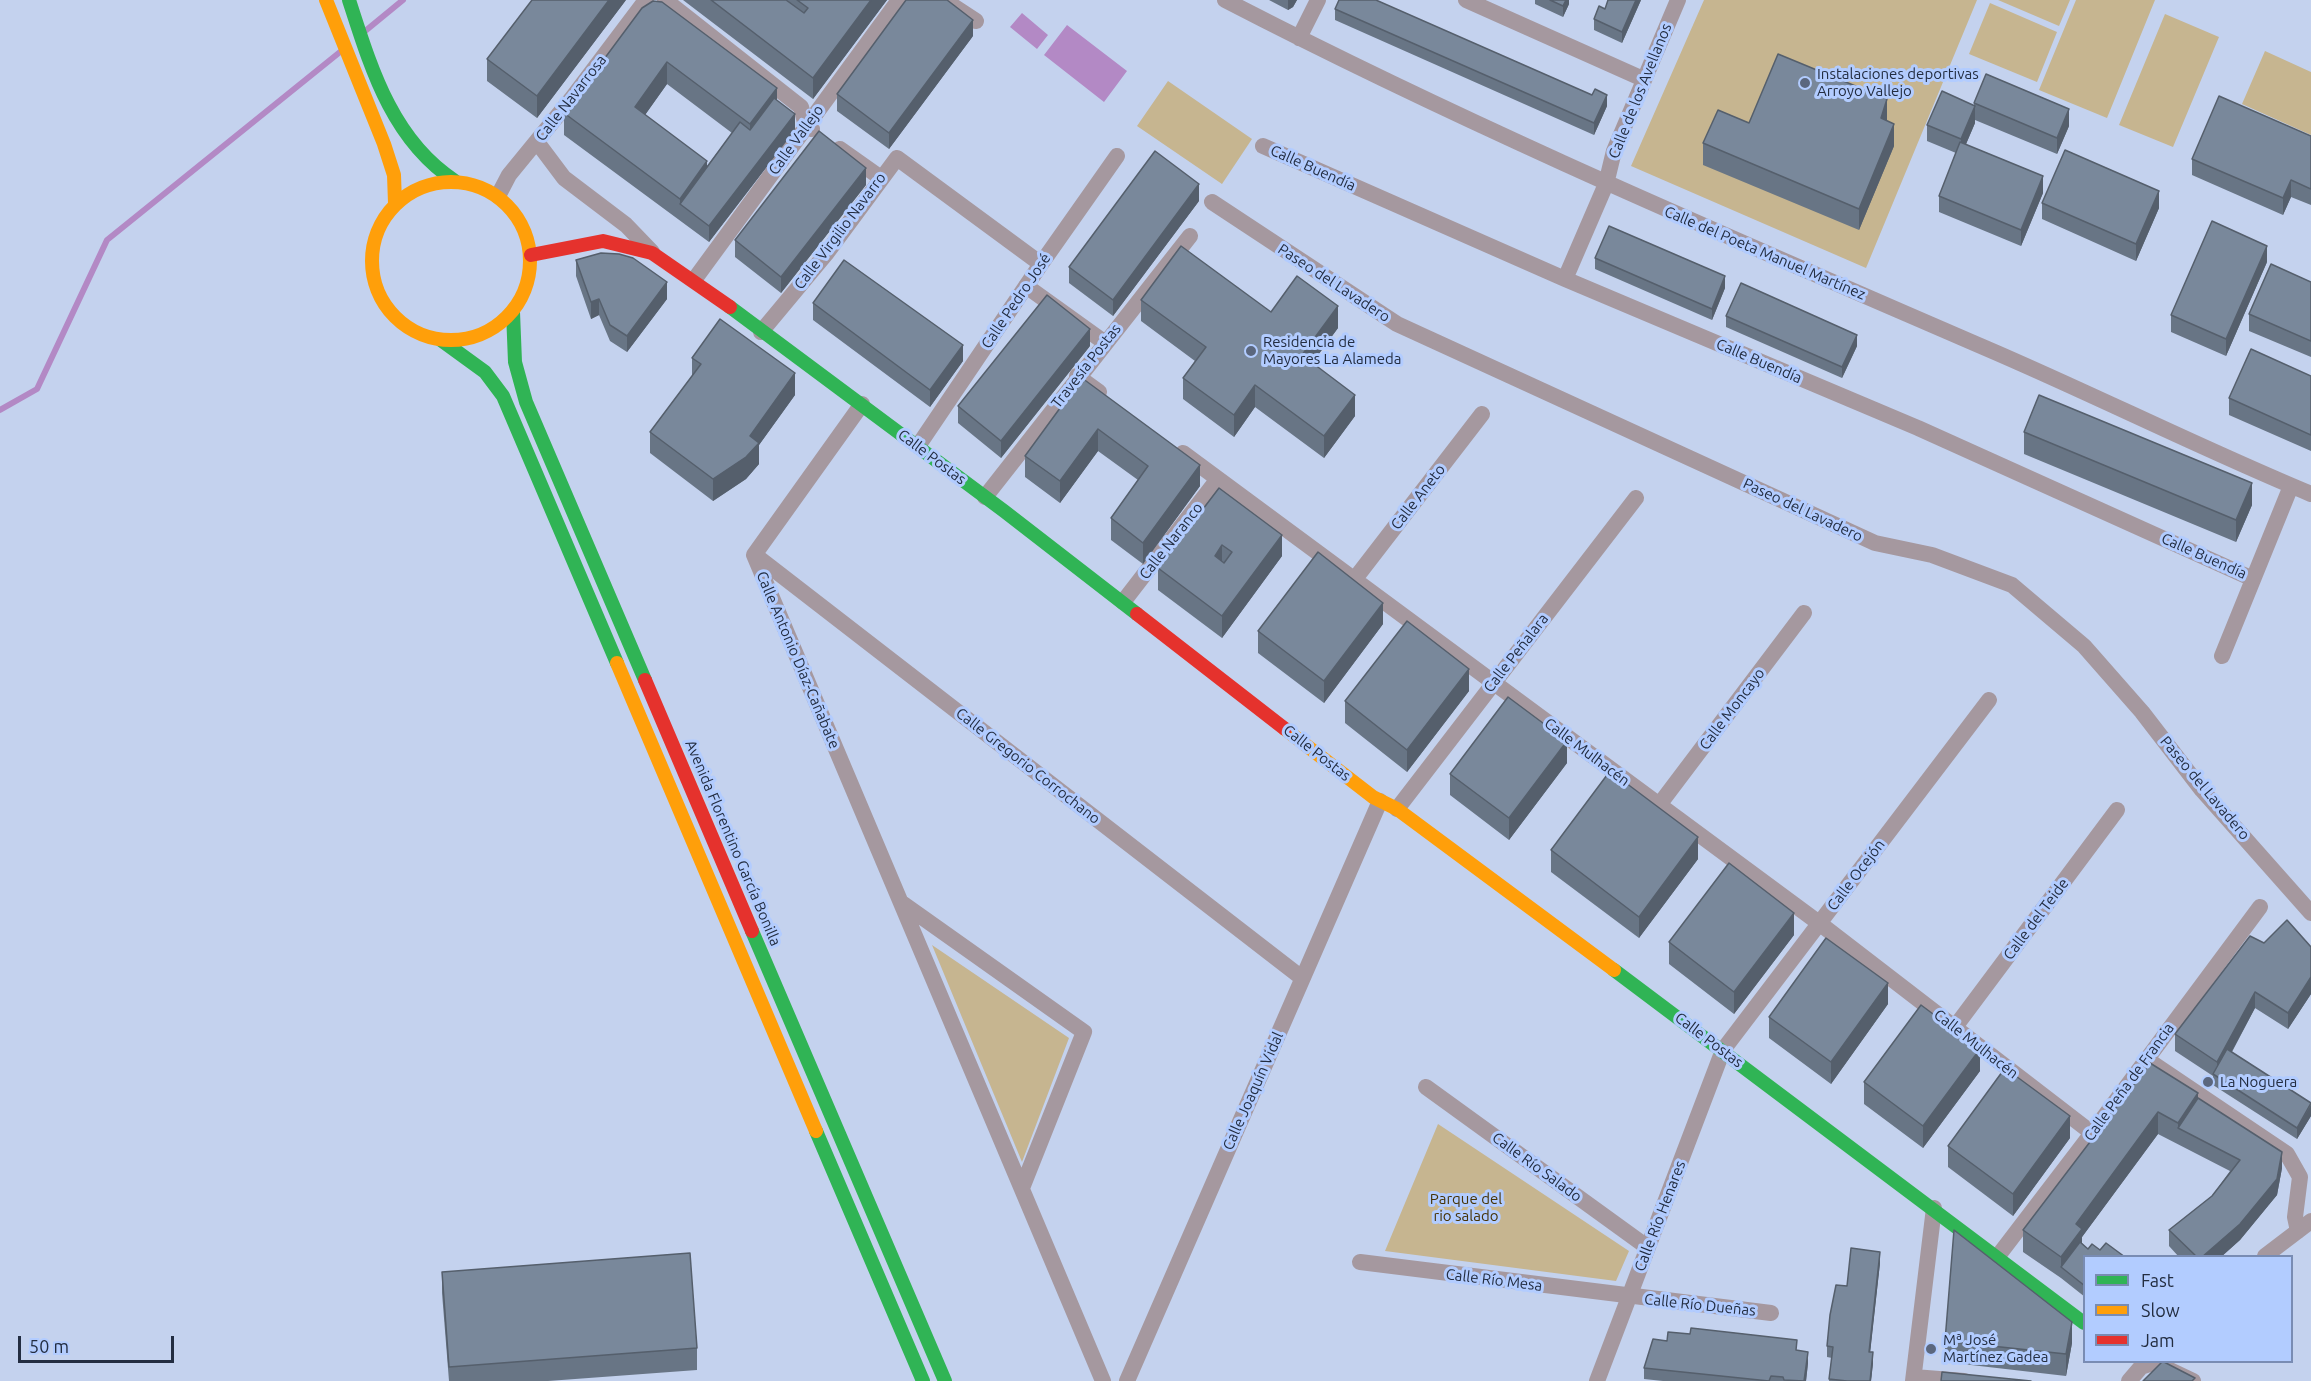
<!DOCTYPE html>
<meta charset="utf-8">
<style>
body{margin:0}
#map{position:relative;width:2311px;height:1381px;overflow:hidden;background:#c4d2ee;font-family:Ubuntu,sans-serif}
canvas{display:block}
.legend{position:absolute;left:2083px;top:1255px;width:210px;height:108px;box-sizing:border-box;background:#b2ccff;border:2px solid #798cb3;margin:0;padding:8px 10px;list-style:none;font-size:18px;color:#232d41}
.legend li{display:flex;align-items:center;gap:12px;height:30px}
.legend b{width:30px;border:2px solid #798cb3}
.scale{position:absolute;left:18px;top:1336px;width:156px;height:27px;box-sizing:border-box;border:3px solid #232d41;border-top:0;padding-left:8px;font-size:18px;line-height:21px;white-space:nowrap;color:#232d41;-webkit-text-stroke:4px #b2ccff;paint-order:stroke}
</style>
<div id="map">
<canvas width="2311" height="1381"></canvas>
<ul class="legend">
<li><b style="height:8px;background:#30b455"></b>Fast</li>
<li><b style="height:8px;background:#ff9f0a"></b>Slow</li>
<li><b style="height:8px;background:#e5322d"></b>Jam</li>
</ul>
<div class="scale">50 m</div>
</div>
<script>
const ctx = document.querySelector('canvas').getContext('2d');
ctx.lineJoin = 'round';
function paint(path, color) { ctx.fillStyle = color; ctx.fill(path, 'evenodd'); }
function strokePath(path, color, width, dash) { ctx.strokeStyle = color; ctx.lineWidth = width; ctx.lineCap = dash ? 'butt' : 'round'; ctx.setLineDash(dash || []); ctx.stroke(path); }
function drawText(font, color, halo, rows, align = 'center') {
  ctx.font = font + ' Ubuntu,sans-serif'; ctx.lineWidth = 6; ctx.setLineDash([]); ctx.textBaseline = 'middle'; ctx.strokeStyle = halo; ctx.fillStyle = color; for (const [text, x, y, turn = 0] of rows) {
    ctx.save(); ctx.translate(x, y); ctx.rotate((+turn || 0) * Math.PI / 180); ctx.textAlign = isNaN(turn) ? turn : align; if (halo) ctx.strokeText(text, 0, 0); ctx.fillText(text, 0, 0); ctx.restore();
  }
}
paint(new Path2D(`
 M 1704,0 L 1977,0 L 1866,268 L 1631,166 Z
 M 1998,0 L 2070,0 L 2059,26 Z
 M 2076,0 L 2155,0 L 2107,118 L 2039,90 Z
 M 1990,3 L 2057,32 L 2037,82 L 1969,54 Z
 M 2165,14 L 2219,37 L 2173,147 L 2119,125 Z
 M 2265,51 L 2311,72 L 2311,135 L 2242,104 Z
 M 1168,81 L 1252,139 L 1222,184 L 1137,126 Z
 M 932,945 L 1069,1038 L 1022,1162 Z
 M 1438,1124 L 1629,1251 L 1616,1281 L 1385,1251 Z`), '#c6b590');
paint(new Path2D(`
 M 1022,13 L 1048,35 L 1037,49 L 1010,27 Z
 M 1067,25 L 1127,71 L 1104,102 L 1044,55 Z`), '#b389c5');
strokePath(new Path2D(`
 M 364,32 L 403,0
 M 0,410 L 37,389 L 107,240 L 340,52`), '#b389c5', 6);
strokePath(new Path2D(`
 M 665,0 L 801,107 L 806,126 L 812,129
 M 944,0 L 976,21
 M 1225,0 C 1472,128 1727,236 1983,347 C 2093,394 2200,448 2311,494
 M 1466,0 L 1643,79
 M 1299,38 L 1318,0
 M 537,142 L 564,178 L 626,225 L 652,252
 M 1263,146 L 1565,279 L 1918,428 L 2253,579
 M 840,149 L 881,178
 M 498,196 L 509,175 L 572,98 L 646,0
 M 1212,202 L 1397,324 L 1875,543 L 1932,555 L 2012,585 L 2084,646 L 2142,712 L 2202,790 L 2311,913
 M 1565,279 L 1606,184 L 1614,151 L 1678,0
 M 694,280 L 899,0
 M 1026,286 L 1104,342
 M 761,332 L 826,254 L 897,158 L 1041,264
 M 1077,376 L 1099,392
 M 862,404 L 754,555 L 1103,1381
 M 918,446 L 1041,264 L 1117,156
 M 1183,453 L 1819,923 L 2092,1133
 M 985,497 L 1190,236
 M 755,555 L 1302,978
 M 1354,580 L 1482,414
 M 1123,602 L 1218,479
 M 2222,656 L 2291,486
 M 1659,805 L 1804,613
 M 1397,809 L 1636,498
 M 902,903 L 1084,1032 L 1022,1188
 M 1955,1027 L 2117,810
 M 2146,1059 L 2287,1154 L 2300,1177 L 2295,1217 L 2298,1231
 M 1426,1087 L 1647,1247
 M 1998,1256 L 2092,1133 L 2260,907
 M 2265,1256 L 2311,1221
 M 1360,1262 L 1771,1313
 M 2155,1363 L 2193,1381
 M 1914,1377 L 1964,1381
 M 1127,1381 L 1380,801
 M 1597,1381 L 1723,1050 L 1989,700
 M 1913,1381 L 1934,1208
 M 2129,1381 L 2141,1367 L 2156,1362`), '#a5989f', 16);
strokePath(new Path2D(`
 M 349,0 C 371,68 392,140 455,181
 M 730,307 L 1004,511 L 1137,614
 M 513,312 L 515,362 L 526,402 L 645,680
 M 441,340 L 485,372 L 503,396 L 617,663
 M 752,931 L 945,1381
 M 1614,970 L 2084,1323
 M 816,1131 L 923,1381`), '#30b455', 14);
strokePath(new Path2D(`
 M 326,0 L 384,144 L 394,175 L 395,203
 M372 261a79 79 0 1 1 158 0a79 79 0 1 1-158 0Z
 M 617,663 L 816,1131
 M 1285,729 L 1373,797 L 1397,809 L 1614,970`), '#ff9f0a', 14);
strokePath(new Path2D(`
 M 531,255 L 603,241 L 652,253 L 730,307
 M 1137,614 L 1285,729
 M 645,680 L 752,931`), '#e5322d', 14);
paint(new Path2D(`
 M 626,0 L 537,118 L 487,81 L 487,59 Z
 M 683,0 L 887,0 L 813,99 Z
 M 1269,0 L 1297,0 L 1293,7 L 1288,10 Z
 M 1535,0 L 1569,0 L 1569,4 L 1563,17 L 1535,4 Z
 M 1641,0 L 1622,43 L 1594,30 L 1594,19 L 1605,9 Z
 M 642,8 L 777,101 L 795,130 L 709,242 L 564,135 L 564,113 ZM 667,84 L 732,133 L 707,166 L 645,115 Z
 M 1335,9 L 1607,106 L 1594,135 L 1335,20 Z
 M 973,36 L 889,149 L 837,111 L 837,94 Z
 M 1974,103 L 2069,126 L 2057,154 L 1975,120 L 1975,123 L 1966,144 L 2043,193 L 2021,246 L 1939,212 L 1939,196 L 1956,153 L 1927,141 L 1927,125 L 1974,106 Z
 M 1887,121 L 1894,146 L 1859,230 L 1703,165 L 1703,143 L 1749,123 Z
 M 2311,136 L 2311,205 L 2291,197 L 2283,215 L 2192,175 L 2192,159 Z
 M 866,185 L 781,293 L 735,257 L 735,240 Z
 M 1199,201 L 1113,316 L 1069,283 L 1069,267 Z
 M 2042,203 L 2159,208 L 2136,261 L 2042,219 Z
 M 1595,258 L 1725,288 L 1712,320 L 1595,269 Z
 M 576,260 L 667,299 L 627,352 L 610,341 L 599,315 L 591,319 L 576,276 Z
 M 2267,262 L 2226,356 L 2171,332 L 2171,315 Z
 M 2311,282 L 2311,357 L 2249,331 L 2249,314 Z
 M 1141,300 L 1271,312 L 1338,328 L 1312,363 L 1355,416 L 1324,458 L 1255,407 L 1234,437 L 1183,399 L 1183,378 L 1195,361 L 1141,321 Z
 M 813,303 L 963,361 L 930,407 L 813,320 Z
 M 1726,316 L 1857,346 L 1842,378 L 1726,327 Z
 M 1090,346 L 1001,458 L 958,423 L 958,406 Z
 M 692,358 L 795,395 L 759,445 L 759,464 L 746,479 L 713,501 L 650,453 L 650,432 L 692,376 Z
 M 2311,376 L 2311,451 L 2229,415 L 2229,398 Z
 M 1082,378 L 1200,486 L 1143,564 L 1111,540 L 1111,518 L 1138,480 L 1098,451 L 1060,503 L 1025,477 L 1025,456 Z
 M 2024,432 L 2252,505 L 2236,542 L 2024,454 Z
 M 1219,488 L 1282,556 L 1222,638 L 1158,590 L 1158,568 Z
 M 1383,624 L 1324,703 L 1258,653 L 1258,631 Z
 M 1469,691 L 1407,772 L 1345,723 L 1345,701 Z
 M 1567,763 L 1509,840 L 1450,795 L 1450,774 Z
 M 1551,850 L 1698,859 L 1639,938 L 1551,872 Z
 M 1794,935 L 1734,1014 L 1669,964 L 1669,942 Z
 M 2264,943 L 2311,947 L 2311,994 L 2288,1029 L 2255,1008 L 2232,1052 L 2311,1103 L 2311,1116 L 2297,1139 L 2213,1085 L 2213,1076 L 2175,1051 L 2175,1034 Z
 M 1888,1004 L 1831,1084 L 1769,1038 L 1769,1017 Z
 M 2150,1063 L 2198,1098 L 2282,1168 L 2277,1195 L 2240,1240 L 2221,1257 L 2179,1257 L 2169,1246 L 2169,1230 L 2212,1196 L 2230,1171 L 2158,1134 L 2082,1237 L 2082,1243 L 2088,1249 L 2100,1250 L 2125,1257 L 2085,1257 L 2085,1297 L 2061,1278 L 2023,1252 L 2023,1230 Z
 M 1980,1071 L 1923,1148 L 1864,1104 L 1864,1082 Z
 M 2070,1138 L 2013,1216 L 1948,1167 L 1948,1146 Z
 M 1880,1263 L 1870,1352 L 1873,1363 L 1871,1381 L 1829,1381 L 1832,1358 L 1827,1357 L 1827,1346 L 1847,1286 Z
 M 442,1272 L 697,1348 L 697,1370 L 548,1381 L 449,1381 L 442,1293 Z
 M 1667,1341 L 1797,1351 L 1808,1363 L 1806,1381 L 1663,1381 L 1644,1379 L 1644,1368 Z
 M 1945,1341 L 2072,1343 L 2066,1376 L 1945,1362 Z`), '#687585');
paint(new Path2D(`
 M 609,0 L 626,0 L 537,118 L 537,96 Z
 M 871,0 L 887,0 L 813,99 L 813,78 Z
 M 1288,0 L 1297,0 L 1293,7 L 1288,10 Z
 M 1566,0 L 1569,0 L 1569,4 L 1563,17 L 1563,6 Z
 M 1636,0 L 1641,0 L 1622,43 L 1622,32 Z
 M 973,20 L 973,36 L 889,149 L 889,133 Z
 M 667,62 L 667,84 L 635,129 L 635,107 Z
 M 777,88 L 777,109 L 750,146 L 750,124 Z
 M 1607,95 L 1607,106 L 1594,135 L 1594,123 Z
 M 1887,99 L 1887,120 L 1881,140 L 1881,118 Z
 M 1975,106 L 1975,123 L 1961,156 L 1961,139 Z
 M 2069,109 L 2069,126 L 2057,154 L 2057,138 Z
 M 795,114 L 795,130 L 709,242 L 709,226 Z
 M 1894,124 L 1894,146 L 1859,230 L 1859,209 Z
 M 707,161 L 707,183 L 680,204 L 680,199 Z
 M 866,168 L 866,185 L 781,293 L 781,277 Z
 M 2043,176 L 2043,193 L 2021,246 L 2021,230 Z
 M 2291,180 L 2291,197 L 2283,215 L 2283,198 Z
 M 1199,184 L 1199,201 L 1113,316 L 1113,300 Z
 M 2159,191 L 2159,208 L 2136,261 L 2136,244 Z
 M 2267,246 L 2267,262 L 2226,356 L 2226,339 Z
 M 1725,276 L 1725,288 L 1712,320 L 1712,309 Z
 M 667,282 L 667,299 L 627,352 L 627,336 Z
 M 599,299 L 599,315 L 591,319 L 591,302 Z
 M 1338,306 L 1338,328 L 1302,377 L 1302,355 Z
 M 1090,329 L 1090,346 L 1001,458 L 1001,441 Z
 M 1857,335 L 1857,346 L 1842,378 L 1842,367 Z
 M 963,345 L 963,361 L 930,407 L 930,390 Z
 M 795,373 L 795,395 L 759,445 L 759,464 L 746,479 L 713,501 L 713,479 L 750,436 Z
 M 1255,385 L 1255,407 L 1234,437 L 1234,415 Z
 M 1355,395 L 1355,416 L 1324,458 L 1324,436 Z
 M 1098,429 L 1098,451 L 1060,503 L 1060,481 Z
 M 1200,465 L 1200,486 L 1143,564 L 1143,543 Z
 M 2252,483 L 2252,505 L 2236,542 L 2236,520 Z
 M 1282,535 L 1282,556 L 1222,638 L 1222,616 Z
 M 1222,545 L 1222,567 L 1215,556 Z
 M 1383,603 L 1383,624 L 1324,703 L 1324,681 Z
 M 1469,669 L 1469,691 L 1407,772 L 1407,750 Z
 M 1567,741 L 1567,763 L 1509,840 L 1509,818 Z
 M 1698,837 L 1698,859 L 1639,938 L 1639,917 Z
 M 1794,913 L 1794,935 L 1734,1014 L 1734,992 Z
 M 2311,977 L 2311,994 L 2288,1029 L 2288,1013 Z
 M 1888,983 L 1888,1004 L 1831,1084 L 1831,1062 Z
 M 2255,992 L 2255,1008 L 2218,1077 L 2217,1062 Z
 M 1980,1049 L 1980,1071 L 1923,1148 L 1923,1126 Z
 M 2198,1093 L 2198,1114 L 2178,1128 L 2178,1123 Z
 M 2311,1105 L 2311,1116 L 2297,1139 L 2297,1128 Z
 M 2158,1112 L 2158,1134 L 2082,1237 L 2082,1250 L 2061,1267 L 2061,1257 L 2076,1224 Z
 M 2070,1116 L 2070,1138 L 2013,1216 L 2013,1194 Z
 M 2282,1152 L 2282,1168 L 2277,1195 L 2240,1240 L 2221,1257 L 2202,1257 Z
 M 1880,1252 L 1880,1263 L 1869,1363 L 1869,1352 Z
 M 2072,1322 L 2072,1343 L 2066,1376 L 2066,1354 Z
 M 1808,1352 L 1808,1363 L 1806,1381 L 1804,1381 Z
 M 1873,1352 L 1873,1363 L 1871,1381 L 1870,1381 Z`), '#555f6c');
const building = new Path2D(`
 M 532,0 L 609,0 L 537,96 L 487,59 Z
 M 711,0 L 786,0 L 804,13 L 808,8 L 797,0 L 871,0 L 813,78 Z
 M 906,0 L 947,0 L 973,20 L 889,133 L 837,94 Z
 M 1339,0 L 1376,0 L 1592,95 L 1595,89 L 1607,95 L 1594,123 L 1335,9 Z
 M 1550,0 L 1566,0 L 1563,6 Z
 M 1608,0 L 1636,0 L 1622,32 L 1594,19 L 1599,6 L 1605,9 Z
 M 653,1 L 662,2 L 777,88 L 750,124 L 667,62 L 635,107 L 707,161 L 680,199 L 564,113 L 642,8 Z
 M 1778,54 L 1887,99 L 1881,118 L 1894,124 L 1859,209 L 1703,143 L 1718,110 L 1749,123 Z
 M 1986,74 L 2069,109 L 2057,138 L 1974,103 Z
 M 1942,91 L 1975,106 L 1961,139 L 1927,125 Z
 M 2219,96 L 2311,136 L 2311,189 L 2291,180 L 2283,198 L 2192,159 Z
 M 774,98 L 795,114 L 709,226 L 680,204 L 740,122 L 750,130 Z
 M 819,131 L 866,168 L 781,277 L 735,240 Z
 M 1960,142 L 2043,176 L 2021,230 L 1939,196 Z
 M 2065,150 L 2159,191 L 2136,244 L 2042,203 Z
 M 1155,151 L 1199,184 L 1113,300 L 1069,267 Z
 M 2212,221 L 2267,246 L 2226,339 L 2171,315 Z
 M 1609,226 L 1725,276 L 1712,309 L 1595,258 Z
 M 1181,246 L 1271,312 L 1297,276 L 1338,306 L 1302,355 L 1355,395 L 1324,436 L 1255,385 L 1234,415 L 1183,378 L 1206,347 L 1141,300 Z
 M 601,253 L 619,254 L 633,258 L 667,282 L 627,336 L 610,325 L 599,299 L 591,302 L 576,260 Z
 M 844,260 L 963,345 L 930,390 L 813,303 Z
 M 2271,264 L 2311,282 L 2311,341 L 2249,314 Z
 M 1741,283 L 1857,335 L 1842,367 L 1726,316 Z
 M 1047,295 L 1090,329 L 1001,441 L 958,406 Z
 M 720,319 L 795,373 L 750,436 L 759,443 L 746,457 L 713,479 L 650,432 L 701,364 L 692,358 Z
 M 2251,349 L 2311,376 L 2311,435 L 2229,398 Z
 M 1082,378 L 1200,465 L 1143,543 L 1111,518 L 1148,466 L 1098,429 L 1060,481 L 1025,456 Z
 M 2039,395 L 2252,483 L 2236,520 L 2024,432 Z
 M 1219,488 L 1282,535 L 1222,616 L 1158,568 ZM 1222,545 L 1232,552 L 1224,563 L 1215,556 Z
 M 1318,552 L 1383,603 L 1324,681 L 1258,631 Z
 M 1407,621 L 1469,669 L 1407,750 L 1345,701 Z
 M 1508,697 L 1567,741 L 1509,818 L 1450,774 Z
 M 1610,771 L 1698,837 L 1639,917 L 1551,850 Z
 M 1729,863 L 1794,913 L 1734,992 L 1669,942 Z
 M 2287,920 L 2311,947 L 2311,977 L 2288,1013 L 2255,992 L 2217,1062 L 2175,1034 L 2250,936 L 2264,943 Z
 M 1826,938 L 1888,983 L 1831,1062 L 1769,1017 Z
 M 1921,1005 L 1980,1049 L 1923,1126 L 1864,1082 Z
 M 2227,1049 L 2311,1103 L 2297,1128 L 2213,1074 Z
 M 2150,1063 L 2198,1093 L 2178,1123 L 2158,1112 L 2076,1224 L 2082,1229 L 2061,1257 L 2023,1230 Z
 M 2005,1068 L 2070,1116 L 2013,1194 L 1948,1146 Z
 M 2198,1098 L 2282,1152 L 2277,1179 L 2240,1224 L 2202,1257 L 2197,1257 L 2169,1230 L 2212,1196 L 2240,1160 L 2178,1128 Z
 M 1954,1230 L 2072,1322 L 2066,1354 L 1945,1341 Z
 M 2080,1242 L 2088,1249 L 2092,1244 L 2100,1250 L 2106,1243 L 2125,1257 L 2085,1257 L 2085,1286 L 2061,1267 Z
 M 1851,1248 L 1880,1252 L 1869,1352 L 1873,1352 L 1870,1381 L 1847,1381 L 1829,1379 L 1833,1347 L 1827,1346 L 1830,1315 L 1836,1285 L 1847,1286 Z
 M 690,1253 L 697,1348 L 449,1367 L 442,1272 Z
 M 1691,1328 L 1797,1340 L 1796,1350 L 1808,1352 L 1804,1381 L 1784,1380 L 1783,1377 L 1771,1376 L 1769,1381 L 1644,1368 L 1653,1339 L 1667,1341 L 1668,1332 L 1690,1334 Z
 M 2162,1362 L 2164,1362 L 2195,1378 L 2192,1381 L 2143,1381 Z
 M 1942,1372 L 2031,1381 L 1941,1381 Z`);
paint(building, '#79889b');
strokePath(building, '#555f6c', 1.5);
for (const [x, y, r, color] of [
 [1805,83,6,"#5b677e"],
 [1251,351,6,"#5b677e"],
 [2208,1082,6,"#5b677e"],
 [1931,1349,6,"#5b677e"]
]) { const dot = new Path2D(); dot.arc(x, y, r, 0, 2 * Math.PI); ctx.fillStyle = color; ctx.fill(dot); strokePath(dot, '#b2ccff', 2); }
drawText('15px', '#232d41', '#b2ccff', [
 ["Instalaciones deportivas",1817,74],
 ["Arroyo Vallejo",1817,91],
 ["Residencia de",1263,342],
 ["Mayores La Alameda",1263,359],
 ["La Noguera",2220,1082],
 ["Mª José",1943,1340],
 ["Martínez Gadea",1943,1357]
], 'left');
drawText('15px', '#232d41', '#b2ccff', [
 ["Calle de los Avellanos",1640,91,-68],
 ["Calle Navarrosa",571,98,-52],
 ["Calle Vallejo",796,140,-54],
 ["Calle Buendía",1313,168,24],
 ["Calle Virgilio Navarro",840,231,-53],
 ["Calle del Poeta Manuel Martínez",1765,253,23],
 ["Paseo del Lavadero",1334,283,33],
 ["Calle Pedro José",1016,301,-56],
 ["Calle Buendía",1759,361,23],
 ["Travesía Postas",1086,366,-52],
 ["Calle Postas",932,457,37],
 ["Calle Aneto",1418,497,-52],
 ["Paseo del Lavadero",1803,510,25],
 ["Calle Naranco",1171,541,-52],
 ["Calle Buendía",2204,556,24],
 ["Calle Peñalara",1516,653,-52],
 ["Calle Antonio Díaz-Cañabate",798,660,67],
 ["Calle Moncayo",1732,709,-53],
 ["Calle Mulhacén",1587,752,37],
 ["Calle Postas",1317,753,38],
 ["Calle Gregorio Corrochano",1028,766,38],
 ["Paseo del Lavadero",2205,788,50],
 ["Avenida Florentino García Bonilla",733,843,67],
 ["Calle Ocejón",1856,875,-53],
 ["Calle del Teide",2036,919,-53],
 ["Calle Postas",1709,1040,37],
 ["Calle Mulhacén",1976,1044,38],
 ["Calle Peña de Francia",2129,1082,-54],
 ["Calle Joaquín Vidal",1253,1091,-66],
 ["Calle Río Salado",1537,1167,36],
 ["Calle Río Henares",1660,1216,-69],
 ["Calle Río Mesa",1494,1280,7],
 ["Calle Río Dueñas",1700,1305,6]
]);
drawText('15px', '#463306', '#b2ccff', [
 ["Parque del",1466,1199],
 ["rio salado",1466,1216]
]);
</script>
